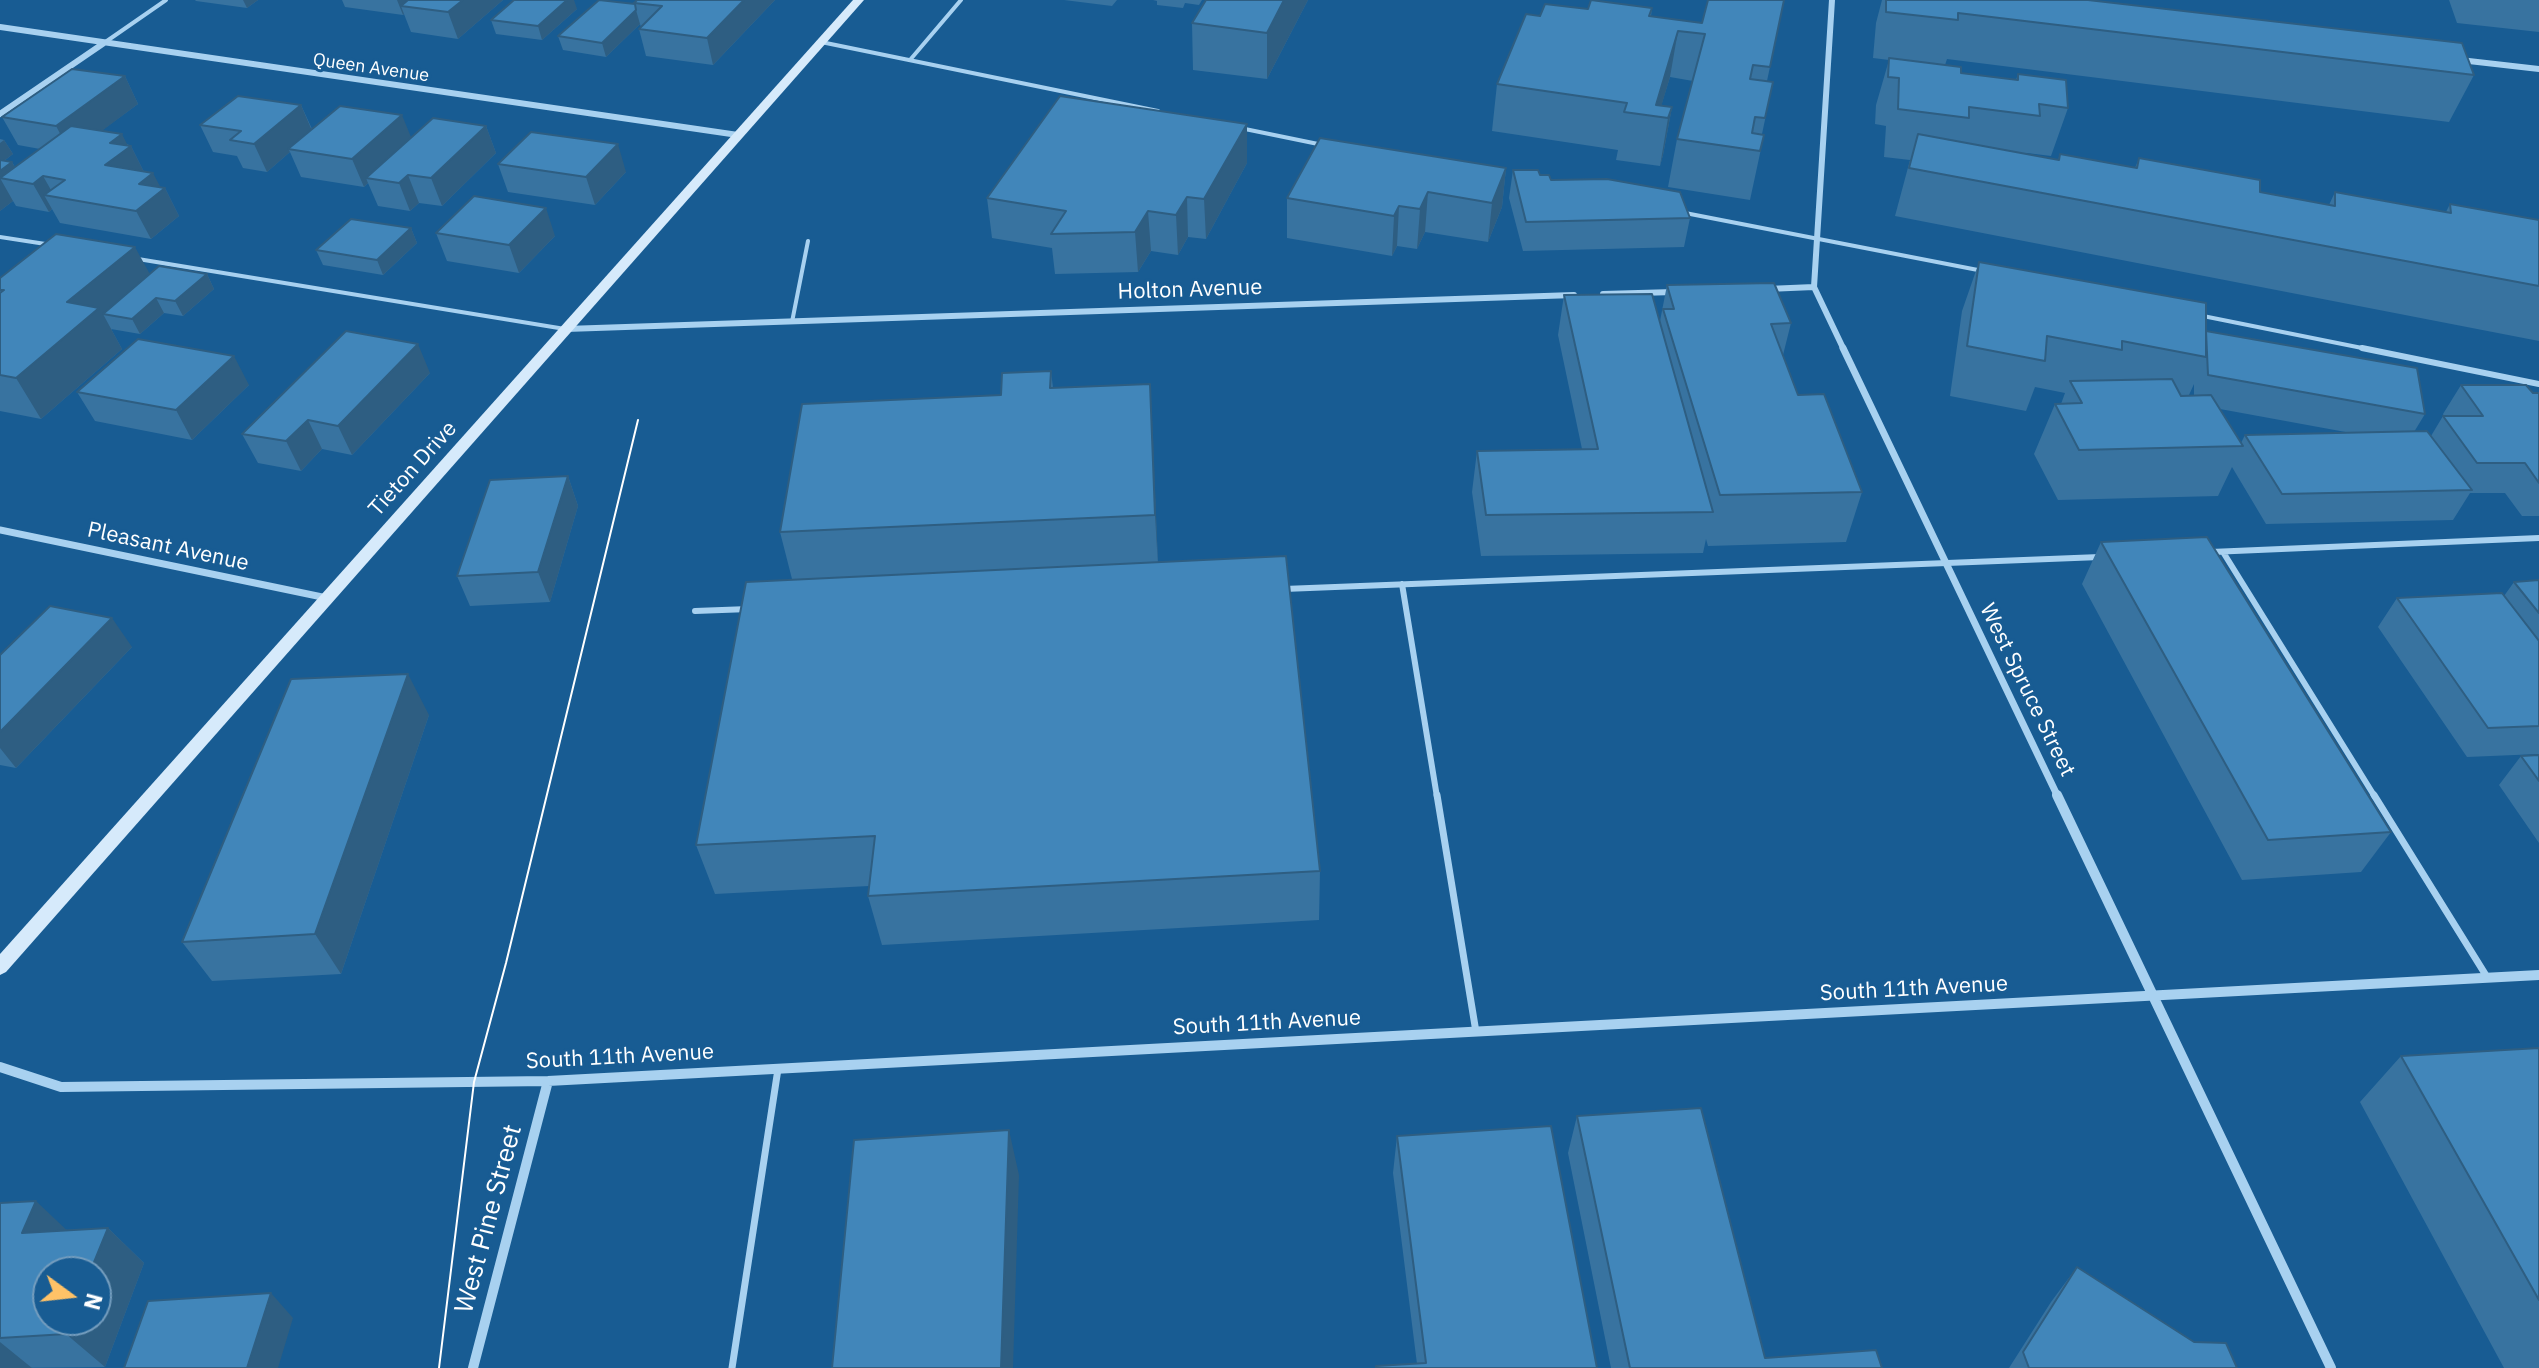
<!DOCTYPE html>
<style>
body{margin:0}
#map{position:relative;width:2539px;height:1368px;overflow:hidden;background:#185c93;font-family:"IBM Plex Sans",sans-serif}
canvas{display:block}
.north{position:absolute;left:32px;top:1256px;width:80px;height:80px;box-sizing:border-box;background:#185c93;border:2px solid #749dbe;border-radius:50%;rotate:105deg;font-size:22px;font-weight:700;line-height:32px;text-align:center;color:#fff}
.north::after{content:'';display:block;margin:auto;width:28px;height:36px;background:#ffc267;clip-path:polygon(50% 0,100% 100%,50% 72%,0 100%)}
</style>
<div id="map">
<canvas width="2539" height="1368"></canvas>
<div class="north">N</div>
</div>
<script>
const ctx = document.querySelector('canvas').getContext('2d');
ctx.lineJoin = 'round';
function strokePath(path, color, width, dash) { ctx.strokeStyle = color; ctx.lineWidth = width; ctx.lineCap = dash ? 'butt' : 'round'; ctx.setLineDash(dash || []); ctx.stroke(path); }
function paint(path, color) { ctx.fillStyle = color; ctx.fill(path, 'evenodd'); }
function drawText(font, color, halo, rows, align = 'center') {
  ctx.font = font + ' "IBM Plex Sans",sans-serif'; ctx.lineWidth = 6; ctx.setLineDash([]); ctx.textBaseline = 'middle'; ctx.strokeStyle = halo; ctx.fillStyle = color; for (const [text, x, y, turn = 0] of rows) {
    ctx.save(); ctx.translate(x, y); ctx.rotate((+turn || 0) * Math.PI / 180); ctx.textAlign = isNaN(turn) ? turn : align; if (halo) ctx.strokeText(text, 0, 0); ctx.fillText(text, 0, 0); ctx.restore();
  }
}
strokePath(new Path2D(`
 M 821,42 L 1158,111
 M 104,43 L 166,0
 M 910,60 L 961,0
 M 1240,128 L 1323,145
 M 1680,212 L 1983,271
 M 0,237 L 52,245
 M 138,259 L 565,329
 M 2198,315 L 2372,350
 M 792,322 L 808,241`), '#a8d1f0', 4);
strokePath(new Path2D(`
 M 2362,348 L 2539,384
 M 2211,552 L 2539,538
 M 2223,552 L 2375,797
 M 1402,584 L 1437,797
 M 1284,589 L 2100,557
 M 695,611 L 749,609`), '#a8d1f0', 6);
strokePath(new Path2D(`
 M 1437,795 L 1476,1032
 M 2374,795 L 2487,977
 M 732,1368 L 778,1069`), '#a8d1f0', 7);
strokePath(new Path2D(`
 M 1832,0 L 1814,287 L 1844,350
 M 0,27 L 738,135
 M 2460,60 L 2539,69
 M 0,114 L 104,43
 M 1767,289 L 1814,287
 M 1603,294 L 1674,292
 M 566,329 L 1574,295`), '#a8d1f0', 6);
strokePath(new Path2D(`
 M 1843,348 L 2058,797
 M 0,530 L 327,598`), '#a8d1f0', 7);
strokePath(new Path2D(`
 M 2057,795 L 2331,1368
 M 0,1067 L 61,1087 L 548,1081 L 2539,975
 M 473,1368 L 548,1081`), '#a8d1f0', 10);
paint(new Path2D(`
 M 853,0 L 864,0 L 6,972 L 0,975 L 0,954 Z`), '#d6eafb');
strokePath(new Path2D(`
 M 439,1368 L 474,1082 L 506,963 L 638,420`), '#fff', 2);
paint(new Path2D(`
 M 195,0 L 258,0 L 247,8 L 196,1 Z
 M 342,0 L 503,0 L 458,39 L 411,32 L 404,14 L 403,15 L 345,7 Z
 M 637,0 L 775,0 L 713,65 L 646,56 L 639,29 L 641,27 L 640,24 L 606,57 L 563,50 L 558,36 L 635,4 L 634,3 Z
 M 1064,0 L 1117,0 L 1112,6 Z
 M 1153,0 L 1202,0 L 1199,5 L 1185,3 L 1183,8 L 1157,5 L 1157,1 Z
 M 1206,0 L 1308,0 L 1267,79 L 1193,70 L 1192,23 Z
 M 1784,0 L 1767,81 L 1773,82 L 1762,134 L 1764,135 L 1750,200 L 1668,187 L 1677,139 L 1693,81 L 1670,77 L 1661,106 L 1672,107 L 1663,155 L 1660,166 L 1616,160 L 1618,150 L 1492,131 L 1497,84 L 1540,16 L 1588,9 L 1652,8 L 1651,16 L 1702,23 Z
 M 1882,0 L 2088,0 L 2474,75 L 2449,122 L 1947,59 L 1945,65 L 1961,73 L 2016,80 L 2018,74 L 2068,108 L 2051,156 L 2027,153 L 2026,154 L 2058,160 L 2060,154 L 2135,168 L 2139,158 L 2260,192 L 2329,205 L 2335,192 L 2446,212 L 2450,204 L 2539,220 L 2539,341 L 1895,216 L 1910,160 L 1884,157 L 1886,126 L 1875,124 L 1876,105 L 1889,60 L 1873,58 L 1876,23 Z
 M 2449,0 L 2539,0 L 2539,32 L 2457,23 Z
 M 577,9 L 542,40 L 496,34 L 491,20 Z
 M 125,76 L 138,104 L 101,131 L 131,146 L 144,172 L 160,187 L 165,188 L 179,216 L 151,239 L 60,223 L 52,209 L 49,212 L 16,206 L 13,201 L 0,211 L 0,139 L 4,140 L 13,154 L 4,161 L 12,162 L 15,167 L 40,149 L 18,145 L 2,117 Z
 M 301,105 L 312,129 L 411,138 L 486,126 L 496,153 L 442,206 L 419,203 L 410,211 L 378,206 L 368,183 L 364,187 L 301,177 L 290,152 L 267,172 L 243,168 L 237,156 L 213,152 L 200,125 Z
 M 1247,163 L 1206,239 L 1188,237 L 1178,255 L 1151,251 L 1138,272 L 1055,274 L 1052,248 L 992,238 L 987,198 Z
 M 498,164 L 626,172 L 595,205 L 508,192 Z
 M 1506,168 L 1502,207 L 1488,242 L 1425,232 L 1417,249 L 1397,246 L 1392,256 L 1287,238 L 1287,198 Z
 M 1513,170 L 1540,175 L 1551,180 L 1690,218 L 1684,247 L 1523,251 L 1509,198 Z
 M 411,228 L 417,243 L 383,275 L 323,265 L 316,250 Z
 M 436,233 L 555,236 L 519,273 L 447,261 Z
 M 1979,262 L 2206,331 L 2425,414 L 2414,432 L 2431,436 L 2443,416 L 2444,416 L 2443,414 L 2461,385 L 2539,393 L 2539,516 L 2522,516 L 2505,493 L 2470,493 L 2453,520 L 2266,524 L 2232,467 L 2218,496 L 2058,500 L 2034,454 L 2055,404 L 2061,404 L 2065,393 L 2035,387 L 2026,411 L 1950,396 L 1962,311 ZM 2194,384 L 2194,395 L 2189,395 ZM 2220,409 L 2351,433 L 2245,435 L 2241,443 Z
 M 150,274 L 207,274 L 214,289 L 183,316 L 164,313 L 140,334 L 111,329 L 110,327 L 122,349 L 41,419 L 0,411 L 0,278 Z
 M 1667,285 L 1791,323 L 1783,355 L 1798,395 L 1862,492 L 1846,542 L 1708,546 L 1706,539 L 1703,553 L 1481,556 L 1472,492 L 1477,451 L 1582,449 L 1558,335 L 1564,295 L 1660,321 Z
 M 1051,371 L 1053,388 L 1150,384 L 1158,562 L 1320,871 L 1319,920 L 882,945 L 868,896 L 869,886 L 715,894 L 696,845 L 792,579 L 780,532 L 1001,395 Z
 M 430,373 L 352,455 L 322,449 L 301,471 L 258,463 L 242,434 Z
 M 249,385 L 192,440 L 95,421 L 77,392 Z
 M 568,476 L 578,506 L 550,602 L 470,606 L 457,576 Z
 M 2101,542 L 2391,832 L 2361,872 L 2242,880 L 2082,584 Z
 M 2539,580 L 2539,754 L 2467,757 L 2378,627 L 2397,598 L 2504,596 L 2514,582 Z
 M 132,647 L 16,768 L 0,765 L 0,655 Z
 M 429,715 L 341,974 L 212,981 L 182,942 Z
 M 2539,755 L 2539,843 L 2499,785 L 2521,756 Z
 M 2539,1048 L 2539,1368 L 2504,1368 L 2360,1102 L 2401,1056 Z
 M 1577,1116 L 1765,1358 L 1882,1368 L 1611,1368 L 1568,1153 Z
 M 1397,1136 L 1597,1368 L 1417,1364 L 1393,1173 Z
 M 0,1203 L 67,1230 L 108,1228 L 144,1263 L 105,1367 L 0,1368 Z
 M 2077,1267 L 2194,1342 L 2237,1368 L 2009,1368 L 2051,1302 Z`), '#3873a0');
paint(new Path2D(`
 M 243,0 L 258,0 L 247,8 Z
 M 397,0 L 421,0 L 401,6 L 404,14 L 403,15 Z
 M 463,0 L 503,0 L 458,39 L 448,12 Z
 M 567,0 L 574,0 L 577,9 L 542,40 L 538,26 Z
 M 744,0 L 775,0 L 713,65 L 707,38 Z
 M 1284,0 L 1308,0 L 1267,79 L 1267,33 Z
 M 636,10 L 640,24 L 606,57 L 602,43 Z
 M 1678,31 L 1670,77 L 1658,117 L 1656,105 Z
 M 125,76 L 138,104 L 71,154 L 56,126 Z
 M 301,105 L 313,133 L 288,149 L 290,152 L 267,172 L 254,144 Z
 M 1672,107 L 1663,155 L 1660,166 L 1668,118 Z
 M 402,115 L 413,142 L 366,178 L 368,183 L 364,187 L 352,159 Z
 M 1247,124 L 1247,163 L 1206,239 L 1204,199 Z
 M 486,126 L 496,153 L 442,206 L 431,178 Z
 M 122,134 L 129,148 L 131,146 L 145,174 L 105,165 L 110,143 Z
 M 4,140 L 13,154 L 0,164 L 0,143 Z
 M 618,144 L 626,172 L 595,205 L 586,177 Z
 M 12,162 L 23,182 L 0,178 L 0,171 Z
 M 1506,168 L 1502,207 L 1488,242 L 1492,203 Z
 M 153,173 L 162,190 L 165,188 L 179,216 L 151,239 L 136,211 L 139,184 Z
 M 408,175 L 419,203 L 410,211 L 399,183 Z
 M 43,176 L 55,197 L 44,195 L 52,209 L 49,212 L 33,184 Z
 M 0,178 L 13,201 L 0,211 Z
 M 1428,192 L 1425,232 L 1417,249 L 1420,209 Z
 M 1187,197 L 1188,237 L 1178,255 L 1176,215 Z
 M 1399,206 L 1397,246 L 1392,256 L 1394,216 Z
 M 546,208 L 555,236 L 519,273 L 509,245 Z
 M 1148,211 L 1151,251 L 1138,272 L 1135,232 Z
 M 411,228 L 417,243 L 383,275 L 377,260 Z
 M 135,247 L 157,287 L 103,314 L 122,349 L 41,419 L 16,378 L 67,302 Z
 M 207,274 L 214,289 L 183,316 L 175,301 Z
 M 156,298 L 164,313 L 140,334 L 132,319 Z
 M 418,344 L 430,373 L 352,455 L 338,426 Z
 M 234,356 L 249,385 L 192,440 L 176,410 Z
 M 1150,384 L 1153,434 L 1158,566 L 1155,515 Z
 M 308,420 L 322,449 L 301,471 L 286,441 Z
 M 568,476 L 578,506 L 550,602 L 538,572 Z
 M 112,618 L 132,647 L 16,768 L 0,748 L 0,732 Z
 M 408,674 L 429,715 L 341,974 L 315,934 Z
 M 1009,1130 L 1019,1175 L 1013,1368 L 1001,1368 Z
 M 36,1201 L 74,1237 L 22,1233 Z
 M 108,1228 L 144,1263 L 105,1367 L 66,1334 L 71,1320 L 96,1320 L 96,1272 L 90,1272 Z
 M 271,1293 L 293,1318 L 278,1368 L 247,1368 Z
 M 0,1342 L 32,1368 L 0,1368 Z`), '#2e5e82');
const building = new Path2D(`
 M 408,0 L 463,0 L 448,12 L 401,6 Z
 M 514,0 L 567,0 L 538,26 L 491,20 Z
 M 599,0 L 635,4 L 636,10 L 602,43 L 558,36 Z
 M 637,0 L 744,0 L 707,38 L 639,29 L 662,6 L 634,3 Z
 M 1206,0 L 1284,0 L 1267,33 L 1192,23 Z
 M 1591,0 L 1652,8 L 1649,16 L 1702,23 L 1708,0 L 1784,0 L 1770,67 L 1753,65 L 1750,79 L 1773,82 L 1765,118 L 1755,117 L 1752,133 L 1764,135 L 1760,151 L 1677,139 L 1705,34 L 1678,31 L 1656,105 L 1672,107 L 1668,118 L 1624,112 L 1627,103 L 1497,84 L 1526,14 L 1540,16 L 1545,4 L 1588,9 Z
 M 1886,0 L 2088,0 L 2462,43 L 2474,75 L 1958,13 L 1958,20 L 1886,12 Z
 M 1889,58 L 1961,67 L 1961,73 L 2018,80 L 2018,74 L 2066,80 L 2068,108 L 2039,104 L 2040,116 L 1969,107 L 1969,118 L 1898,109 L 1899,78 L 1888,77 Z
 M 72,69 L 125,76 L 56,126 L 2,117 Z
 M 238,96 L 301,105 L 254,144 L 230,140 L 241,131 L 200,125 Z
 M 1060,96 L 1247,124 L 1204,199 L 1187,197 L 1176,215 L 1148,211 L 1135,232 L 1051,234 L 1066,211 L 987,198 Z
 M 340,106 L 402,115 L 352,159 L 288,149 Z
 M 433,118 L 486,126 L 431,178 L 408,175 L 399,183 L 366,178 Z
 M 71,126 L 122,134 L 110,143 L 131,146 L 105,165 L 153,173 L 139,184 L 165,188 L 136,211 L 44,195 L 65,180 L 43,176 L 33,184 L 0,178 Z
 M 531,132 L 618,144 L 586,177 L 498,164 Z
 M 1918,134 L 2059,160 L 2060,154 L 2137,168 L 2139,158 L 2260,180 L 2260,192 L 2335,206 L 2335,192 L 2451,213 L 2450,204 L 2539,220 L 2539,286 L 1909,168 Z
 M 1320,138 L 1506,168 L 1492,203 L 1428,192 L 1420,209 L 1399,206 L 1394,216 L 1287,198 Z
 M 0,160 L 12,162 L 0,171 Z
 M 1513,170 L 1538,170 L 1540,175 L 1549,175 L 1551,180 L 1607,179 L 1680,192 L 1690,218 L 1526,222 Z
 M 474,196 L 546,208 L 509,245 L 436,233 Z
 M 351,219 L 411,228 L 377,260 L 316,250 Z
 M 56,234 L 135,247 L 67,302 L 99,308 L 16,378 L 0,375 L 0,293 L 4,290 L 0,290 L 0,278 Z
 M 1979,262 L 2206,303 L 2206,357 L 2122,341 L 2122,350 L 2047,336 L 2045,361 L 1967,346 Z
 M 159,266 L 207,274 L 175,301 L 156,298 L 132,319 L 103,314 Z
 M 1774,283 L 1791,323 L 1771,324 L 1798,395 L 1824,394 L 1862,492 L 1720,495 L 1663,309 L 1674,309 L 1667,285 Z
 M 1652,294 L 1713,512 L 1486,515 L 1477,451 L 1598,449 L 1564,295 Z
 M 346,331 L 418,344 L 338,426 L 308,420 L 286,441 L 242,434 Z
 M 2206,331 L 2417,368 L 2425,414 L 2208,375 Z
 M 138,339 L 234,356 L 176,410 L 77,392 Z
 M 1051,371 L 1050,388 L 1150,384 L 1155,515 L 780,532 L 802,404 L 1001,395 L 1002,373 Z
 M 2172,379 L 2181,396 L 2211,395 L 2243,446 L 2079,450 L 2055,404 L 2082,403 L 2070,381 Z
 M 2461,385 L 2526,385 L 2533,393 L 2539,393 L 2539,483 L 2525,463 L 2477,463 L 2443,416 L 2483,416 Z
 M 2427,431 L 2472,490 L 2282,494 L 2245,435 Z
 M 568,476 L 538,572 L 457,576 L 490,480 Z
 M 2207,537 L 2391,832 L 2268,840 L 2101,542 Z
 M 1286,556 L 1320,871 L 868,896 L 875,836 L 696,845 L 746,582 Z
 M 2539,580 L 2539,613 L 2514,582 Z
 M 2502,593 L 2539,641 L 2539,726 L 2488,728 L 2397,598 Z
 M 50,606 L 112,618 L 0,732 L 0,655 Z
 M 408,674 L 315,934 L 182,942 L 291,679 Z
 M 2539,755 L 2539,781 L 2521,756 Z
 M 2539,1048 L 2539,1300 L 2401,1056 Z
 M 1701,1108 L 1765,1358 L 1876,1350 L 1882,1368 L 1630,1368 L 1577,1116 Z
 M 1551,1126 L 1597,1368 L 1376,1368 L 1376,1366 L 1426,1363 L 1397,1136 Z
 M 1009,1130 L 1001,1368 L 832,1368 L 854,1140 Z
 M 36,1201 L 22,1233 L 108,1228 L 90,1272 L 48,1272 L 48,1320 L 71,1320 L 66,1334 L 0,1338 L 0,1203 Z
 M 2077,1267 L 2194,1342 L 2226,1343 L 2237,1368 L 2029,1368 L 2023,1352 Z
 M 271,1293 L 247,1368 L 124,1368 L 148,1301 Z`);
paint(building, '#4186ba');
strokePath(building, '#2e5e82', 2);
drawText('18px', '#fff', '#185c93', [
 ["Queen Avenue",371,68,8]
]);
drawText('22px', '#fff', '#185c93', [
 ["Holton Avenue",1190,290,-2],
 ["Tieton Drive",413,469,-48],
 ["Pleasant Avenue",168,547,12],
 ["West Spruce Street",2027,690,64],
 ["South 11th Avenue",1914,989,-3],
 ["South 11th Avenue",1267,1023,-3],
 ["South 11th Avenue",620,1057,-3]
]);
drawText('26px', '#fff', '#185c93', [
 ["West Pine Street",489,1219,-75]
]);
</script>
